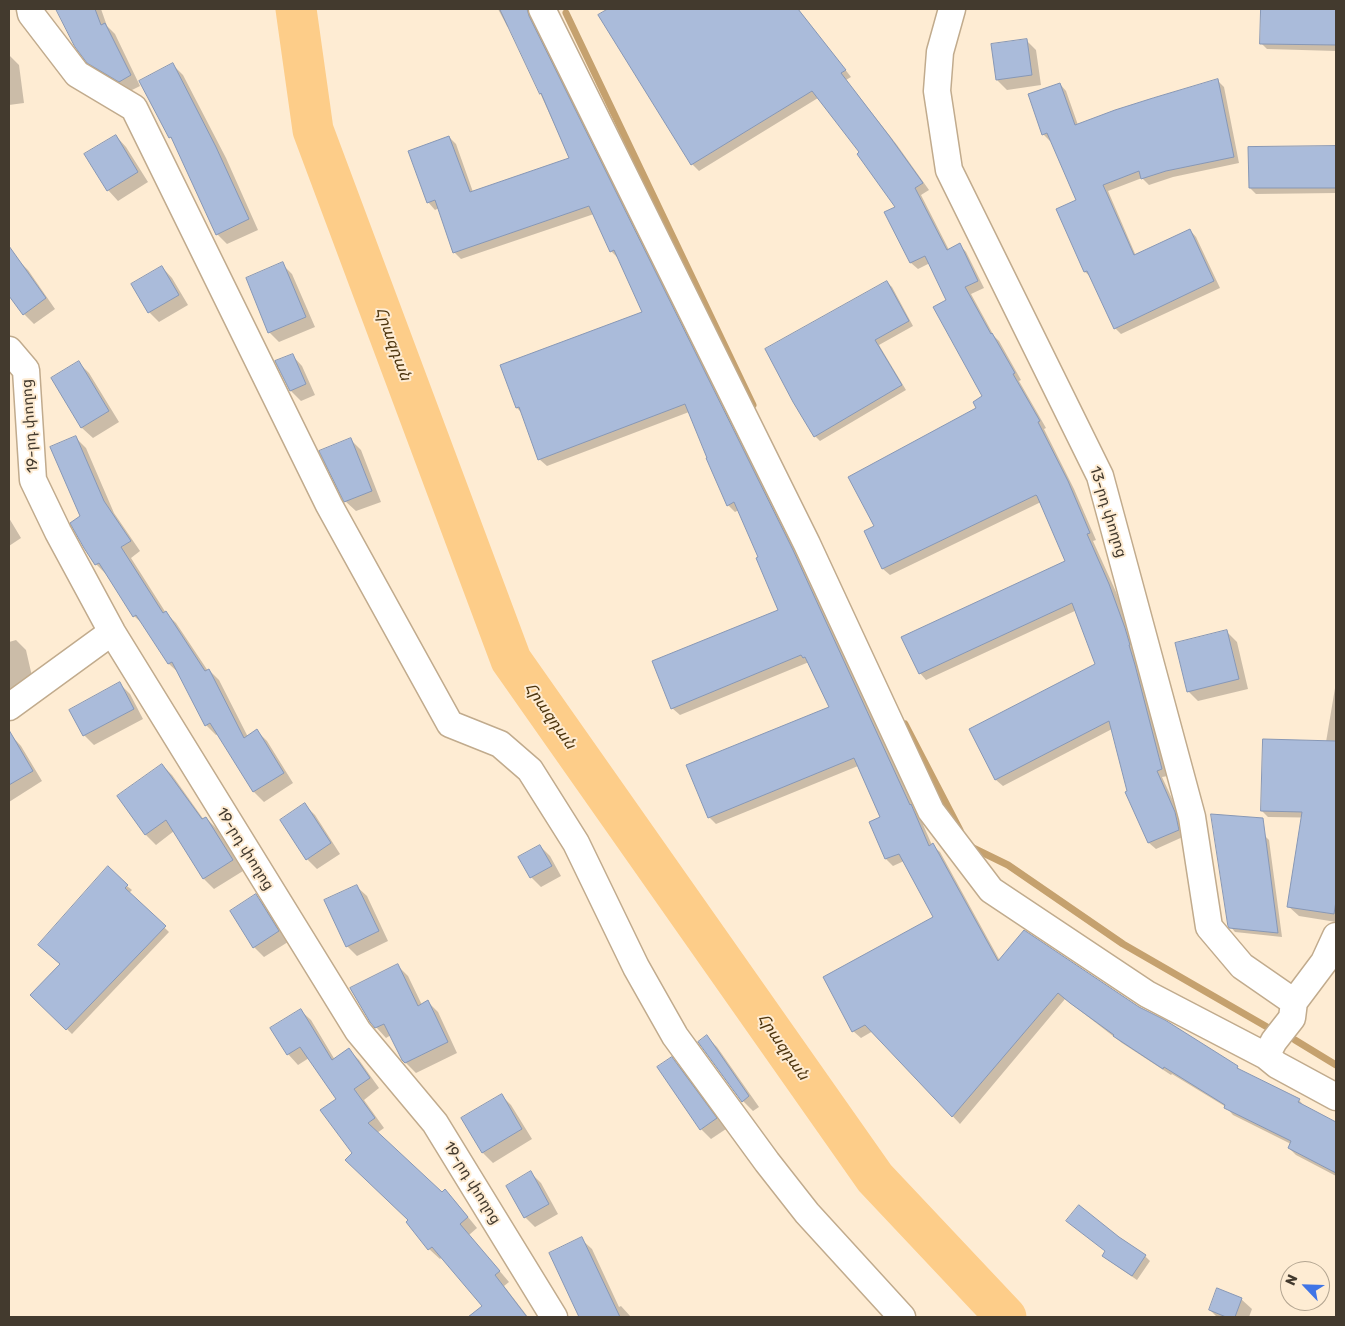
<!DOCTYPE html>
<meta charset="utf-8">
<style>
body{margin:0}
#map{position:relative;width:1345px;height:1326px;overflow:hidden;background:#feecd3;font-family:Rubik,sans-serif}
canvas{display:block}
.frame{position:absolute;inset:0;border:10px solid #433a2e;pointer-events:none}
.north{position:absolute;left:1280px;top:1261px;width:50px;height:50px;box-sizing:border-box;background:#feecd3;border:1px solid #b3a591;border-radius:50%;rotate:294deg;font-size:14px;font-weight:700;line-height:20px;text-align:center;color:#433a2e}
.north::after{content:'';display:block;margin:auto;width:18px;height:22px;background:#4075e6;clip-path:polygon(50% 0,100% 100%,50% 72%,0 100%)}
</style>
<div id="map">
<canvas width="1345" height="1326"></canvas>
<div class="frame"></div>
<div class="north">N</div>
</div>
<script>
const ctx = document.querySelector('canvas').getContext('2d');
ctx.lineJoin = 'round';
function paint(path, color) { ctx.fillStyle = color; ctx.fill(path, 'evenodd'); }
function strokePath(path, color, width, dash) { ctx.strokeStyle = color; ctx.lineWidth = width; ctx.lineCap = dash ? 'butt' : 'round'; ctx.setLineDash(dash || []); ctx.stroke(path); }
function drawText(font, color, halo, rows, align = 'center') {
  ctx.font = font + ' Rubik,"Noto Sans Armenian",sans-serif'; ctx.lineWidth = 4; ctx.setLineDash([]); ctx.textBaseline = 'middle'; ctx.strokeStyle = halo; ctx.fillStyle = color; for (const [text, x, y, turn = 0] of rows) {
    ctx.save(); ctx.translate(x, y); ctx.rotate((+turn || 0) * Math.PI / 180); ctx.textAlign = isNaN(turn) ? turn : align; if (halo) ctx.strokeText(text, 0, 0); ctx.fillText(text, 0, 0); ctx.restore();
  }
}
paint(new Path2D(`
 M 58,9 L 101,9 L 107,26 L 115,34 L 140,86 L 130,91 L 99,73 L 88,62 L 67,29 L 64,25 Z
 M 498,9 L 534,9 L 800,559 L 916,811 L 921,820 L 932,845 L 940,852 L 1000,961 L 1138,1008 L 1237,1067 L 1242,1072 L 1299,1100 L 1306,1108 L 1336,1124 L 1336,1176 L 1296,1155 L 1289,1148 L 1291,1144 L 1233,1115 L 1226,1107 L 1172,1074 L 1171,1075 L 1122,1043 L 1065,999 L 960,1124 L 873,1031 L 861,1038 L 853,1031 L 935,918 L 904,861 L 893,866 L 886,859 L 871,822 L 881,818 L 858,766 L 716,824 L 709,817 L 830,708 L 809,662 L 680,715 L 672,708 L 780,610 L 760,557 L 739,510 L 735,512 L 728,505 L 689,412 L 547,466 L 539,459 L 522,413 L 517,408 L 501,366 L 644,313 L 618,258 L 611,251 L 594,214 L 461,259 L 454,252 L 439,208 L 435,210 L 428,202 L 449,137 L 456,144 L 473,192 L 570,159 L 512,31 L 507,26 Z
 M 611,9 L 798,9 L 851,77 L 846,80 L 897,145 L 929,190 L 921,195 L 949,250 L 960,245 L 966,252 L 984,288 L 971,294 L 994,336 L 999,341 L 1021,380 L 1019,381 L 1046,428 L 1044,429 L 1074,489 L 1096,540 L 1093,541 L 1116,592 L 1132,636 L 1168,776 L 1162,777 L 1182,820 L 1185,836 L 1156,849 L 1149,843 L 1127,793 L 1129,792 L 1112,729 L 1003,786 L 996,780 L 971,730 L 1097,664 L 1077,610 L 926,680 L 920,673 L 1067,561 L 1041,502 L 890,575 L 883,569 L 865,531 L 875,527 L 978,408 L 984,397 L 948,300 L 930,263 L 918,269 L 911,263 L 886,213 L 897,207 L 861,153 L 818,98 L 699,171 L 692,164 L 600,15 Z
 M 1262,9 L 1336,9 L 1336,51 L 1267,49 L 1261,43 Z
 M 1026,40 L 1036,50 L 1041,85 L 1007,90 L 997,80 Z
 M 9,55 L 19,65 L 24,103 L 9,105 Z
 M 173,65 L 183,75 L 226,158 L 258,230 L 227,244 L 217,234 L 175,143 L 170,137 Z
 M 1218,81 L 1224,87 L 1239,163 L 1173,177 L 1149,185 L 1142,178 L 1108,191 L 1136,256 L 1190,230 L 1196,237 L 1220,288 L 1121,334 L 1115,328 L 1092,278 L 1085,272 L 1058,209 L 1078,200 L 1051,140 L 1050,141 L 1043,134 L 1060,84 L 1066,91 L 1078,125 Z
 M 116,136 L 126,147 L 148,182 L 118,201 L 108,190 Z
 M 1336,147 L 1336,193 L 1256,194 L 1250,188 L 1250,148 Z
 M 18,260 L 28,270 L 55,309 L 34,324 L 24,314 L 9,293 L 9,266 Z
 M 282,264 L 292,274 L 315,327 L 279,342 L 269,332 Z
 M 162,267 L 172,278 L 188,305 L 159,322 L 149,312 Z
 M 887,282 L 892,287 L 913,326 L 879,345 L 906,390 L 820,441 L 815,436 L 795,402 Z
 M 292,355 L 302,366 L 315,395 L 301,401 L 291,391 L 277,362 Z
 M 79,363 L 89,373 L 119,422 L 93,438 L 82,428 L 53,379 Z
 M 76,438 L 86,448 L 114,513 L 140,551 L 131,558 L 166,613 L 176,623 L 208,671 L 209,670 L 219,680 L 248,737 L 257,731 L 267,741 L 293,783 L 264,802 L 254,792 L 218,734 L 216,735 L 206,725 L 180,674 L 169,664 L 145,626 L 134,616 L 106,574 L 96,564 L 81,516 Z
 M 351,440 L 361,450 L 381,502 L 356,511 L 345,501 Z
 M 9,518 L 21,538 L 9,546 Z
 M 1227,632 L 1237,642 L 1248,689 L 1198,701 L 1188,691 Z
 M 16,640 L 26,650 L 34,685 L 9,691 L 9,642 Z
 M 1336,682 L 1336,818 L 1268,817 L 1262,811 L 1326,742 Z
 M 120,684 L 130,694 L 143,719 L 94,745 L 84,735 Z
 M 11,735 L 21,746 L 42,781 L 9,802 L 9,737 Z
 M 162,765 L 172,775 L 204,820 L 206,818 L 216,828 L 243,871 L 214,889 L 204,879 L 174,831 L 156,845 L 146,835 L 119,797 Z
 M 305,805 L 315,815 L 340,854 L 317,869 L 307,859 Z
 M 1264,835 L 1269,840 L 1282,937 L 1235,932 L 1229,925 Z
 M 1299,840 L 1336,846 L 1336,922 L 1299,916 L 1288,906 Z
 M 540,846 L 550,856 L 561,876 L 541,887 L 531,877 Z
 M 127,886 L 132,890 L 129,893 L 169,932 L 72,1034 L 32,995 L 61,965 L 44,950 Z
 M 356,886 L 367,896 L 388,941 L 357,956 L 347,946 Z
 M 256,896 L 266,906 L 288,942 L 264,957 L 254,947 Z
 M 398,966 L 408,976 L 422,1005 L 428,1002 L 438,1012 L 457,1053 L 416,1073 L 405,1062 L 391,1035 L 386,1038 L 376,1027 Z
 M 300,1010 L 311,1020 L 335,1060 L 349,1050 L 359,1060 L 379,1088 L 364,1100 L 384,1128 L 377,1133 L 442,1193 L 455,1201 L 477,1228 L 469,1235 L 509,1282 L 504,1286 L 528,1317 L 483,1317 L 478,1311 L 484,1306 L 442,1257 L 440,1259 L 429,1249 L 407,1222 L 410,1220 L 353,1153 L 338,1099 L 309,1058 L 298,1065 L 288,1054 L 272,1028 Z
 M 707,1037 L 717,1047 L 759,1107 L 753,1111 L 743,1101 Z
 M 672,1059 L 682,1069 L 726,1129 L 711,1139 L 701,1129 Z
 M 501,1095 L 511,1105 L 532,1139 L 493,1163 L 483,1153 L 463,1118 Z
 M 531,1173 L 541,1183 L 558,1214 L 535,1227 L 525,1217 Z
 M 1118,1238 L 1145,1256 L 1150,1261 L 1137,1280 L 1108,1260 L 1103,1255 Z
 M 581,1239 L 592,1249 L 619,1307 L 621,1306 L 631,1317 L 588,1317 L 583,1308 Z
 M 1241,1299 L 1252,1309 L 1249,1317 L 1217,1317 L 1210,1310 Z`), '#0003');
strokePath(new Path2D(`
 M 566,13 L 753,405
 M 905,724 L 960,830
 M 969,846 L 1008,865 L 1123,944 L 1274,1031
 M 1295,1040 L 1336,1065`), '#c5a16e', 7);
strokePath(new Path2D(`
 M 296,9 L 313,130 L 511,660 L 875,1178 L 1006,1317`), '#fdcd89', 41);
const building = new Path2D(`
 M 56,9 L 95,9 L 101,25 L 105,23 L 131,75 L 119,82 L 87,63 L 75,47 Z
 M 500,9 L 527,9 L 529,16 L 793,550 L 910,805 L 911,804 L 929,846 L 933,843 L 998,961 L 1024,930 L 1139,1007 L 1165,1020 L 1238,1066 L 1237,1068 L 1300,1099 L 1298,1102 L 1336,1122 L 1336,1173 L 1288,1148 L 1291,1141 L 1224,1108 L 1225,1105 L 1164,1067 L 1163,1069 L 1113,1036 L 1114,1035 L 1070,1003 L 1058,993 L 952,1117 L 865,1025 L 852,1032 L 823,977 L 933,917 L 899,854 L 885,859 L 869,822 L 880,817 L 854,758 L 708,818 L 686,765 L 829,707 L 805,657 L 803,658 L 801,655 L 671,709 L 652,661 L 778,610 L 756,558 L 758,557 L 734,502 L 727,506 L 706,458 L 707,458 L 685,404 L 538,460 L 519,407 L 516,408 L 500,365 L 642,312 L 614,250 L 610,252 L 589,206 L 453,253 L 435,200 L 427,203 L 408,151 L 449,136 L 470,192 L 569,158 L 541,93 L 540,94 Z
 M 608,9 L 798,9 L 846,70 L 841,73 L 890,137 L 923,183 L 915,188 L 947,250 L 960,243 L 978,281 L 965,287 L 991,334 L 992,333 L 1015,373 L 1013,374 L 1040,421 L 1038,422 L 1068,481 L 1090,533 L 1087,534 L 1109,584 L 1125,628 L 1130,645 L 1129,645 L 1135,665 L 1162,769 L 1157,771 L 1175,812 L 1179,830 L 1148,843 L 1125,792 L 1127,791 L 1109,721 L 995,780 L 969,729 L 1095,664 L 1072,603 L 919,674 L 901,637 L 1065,561 L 1037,496 L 1036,495 L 882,569 L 864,531 L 874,526 L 848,477 L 976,408 L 973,402 L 982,396 L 933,307 L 946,300 L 925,256 L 910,263 L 884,212 L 895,207 L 857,154 L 859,152 L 812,91 L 691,165 L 598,15 Z
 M 1261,9 L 1336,9 L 1336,45 L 1260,44 Z
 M 1027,39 L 1032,75 L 996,80 L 991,44 Z
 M 173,63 L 216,147 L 249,219 L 216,235 L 171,137 L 169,138 L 139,81 Z
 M 1218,79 L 1234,157 L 1166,171 L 1141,179 L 1139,171 L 1103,185 L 1134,255 L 1190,229 L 1214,281 L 1114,329 L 1087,271 L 1084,272 L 1056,209 L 1076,200 L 1047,133 L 1042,135 L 1028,94 L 1060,83 L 1075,125 L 1115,110 L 1153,98 Z
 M 116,135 L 138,172 L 107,191 L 84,154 Z
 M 1336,146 L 1336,188 L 1249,188 L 1248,147 Z
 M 9,246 L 46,298 L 23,315 L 9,296 Z
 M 283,262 L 306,317 L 268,333 L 246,278 Z
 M 162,266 L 179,295 L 148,313 L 131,284 Z
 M 887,281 L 909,321 L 875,340 L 902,385 L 814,437 L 793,402 L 765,349 Z
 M 293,354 L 306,384 L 290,391 L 275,361 Z
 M 79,361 L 109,411 L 81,428 L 51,378 Z
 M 76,436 L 104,501 L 131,541 L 121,547 L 163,613 L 166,611 L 205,671 L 209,669 L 244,738 L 257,729 L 284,773 L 253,792 L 210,723 L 205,726 L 172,662 L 168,664 L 136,615 L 133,617 L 99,563 L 95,565 L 84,548 L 71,525 L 70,523 L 80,516 L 50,447 Z
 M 351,438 L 372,491 L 344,502 L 319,451 Z
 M 1227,630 L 1239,679 L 1187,692 L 1175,643 Z
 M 120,682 L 134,709 L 83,736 L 69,710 Z
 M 9,730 L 33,771 L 9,785 Z
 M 1263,739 L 1336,741 L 1336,901 L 1334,914 L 1287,907 L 1302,812 L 1261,811 Z
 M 162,764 L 202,819 L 206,817 L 233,860 L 203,879 L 166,820 L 145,835 L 117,796 Z
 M 305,803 L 331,843 L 306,860 L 280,820 Z
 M 1211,814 L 1263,818 L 1278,933 L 1229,928 L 1228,926 Z
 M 540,845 L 552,866 L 530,878 L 518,857 Z
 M 108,866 L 128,885 L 125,888 L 166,926 L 66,1030 L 30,995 L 60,964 L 38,945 Z
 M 357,885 L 379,931 L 346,947 L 324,900 Z
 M 256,894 L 279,931 L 253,948 L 230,911 Z
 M 398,964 L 418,1006 L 428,1000 L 448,1042 L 405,1063 L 402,1060 L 384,1024 L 375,1028 L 370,1022 L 350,988 Z
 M 301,1009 L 332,1060 L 349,1048 L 370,1078 L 354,1089 L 375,1118 L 368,1123 L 442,1192 L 445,1189 L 468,1217 L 460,1224 L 500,1271 L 495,1275 L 527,1317 L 468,1317 L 482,1306 L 432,1247 L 428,1250 L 406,1222 L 408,1220 L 345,1160 L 352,1153 L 320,1110 L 336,1099 L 300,1047 L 287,1055 L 270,1028 Z
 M 707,1035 L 749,1096 L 742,1102 L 698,1042 Z
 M 672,1057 L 717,1118 L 700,1130 L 657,1067 Z
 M 502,1094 L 522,1129 L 482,1153 L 461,1118 Z
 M 531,1171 L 549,1204 L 524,1218 L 506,1186 Z
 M 1079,1205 L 1119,1237 L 1146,1255 L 1132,1276 L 1102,1256 L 1105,1251 L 1066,1221 Z
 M 582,1237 L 620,1317 L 579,1317 L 549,1253 Z
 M 1217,1288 L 1242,1298 L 1235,1317 L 1226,1317 L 1209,1310 Z`);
paint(building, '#aabbda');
strokePath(building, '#8797b5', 1);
const minor = new Path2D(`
 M 30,9 L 31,14 L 77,74 L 134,108 L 329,505 L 450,724 L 500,744 L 530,770 L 576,843 L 636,967 L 675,1036 L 767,1162 L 807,1213 L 902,1317
 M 542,9 L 807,544 L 931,811 L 991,890 L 1147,994 L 1266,1056 L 1277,1065 L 1336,1097
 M 952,9 L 940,52 L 937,91 L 949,170 L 1100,476 L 1192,817 L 1209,927 L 1242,966 L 1294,1002
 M 9,350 L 26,370 L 33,480 L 58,532 L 112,632 L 358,1031 L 435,1123 L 554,1317
 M 9,707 L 112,632
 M 1266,1056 L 1274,1041 L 1292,1018 L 1294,1002 L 1324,962 L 1336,936`);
strokePath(minor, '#c1ab8d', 29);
strokePath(minor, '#fff', 26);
drawText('15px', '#433a2e', '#feecd3', [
 ["19-րդ փողոց",30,426,-94],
 ["13-րդ փողոց",1108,512,73],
 ["19-րդ փողոց",245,849,58],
 ["19-րդ փողոց",472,1183,58]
]);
drawText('italic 16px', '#4d350e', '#feecd3', [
 ["Հրազդան",393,344,70],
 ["Հրազդան",550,716,55],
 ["Հրազդան",783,1047,55]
]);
</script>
